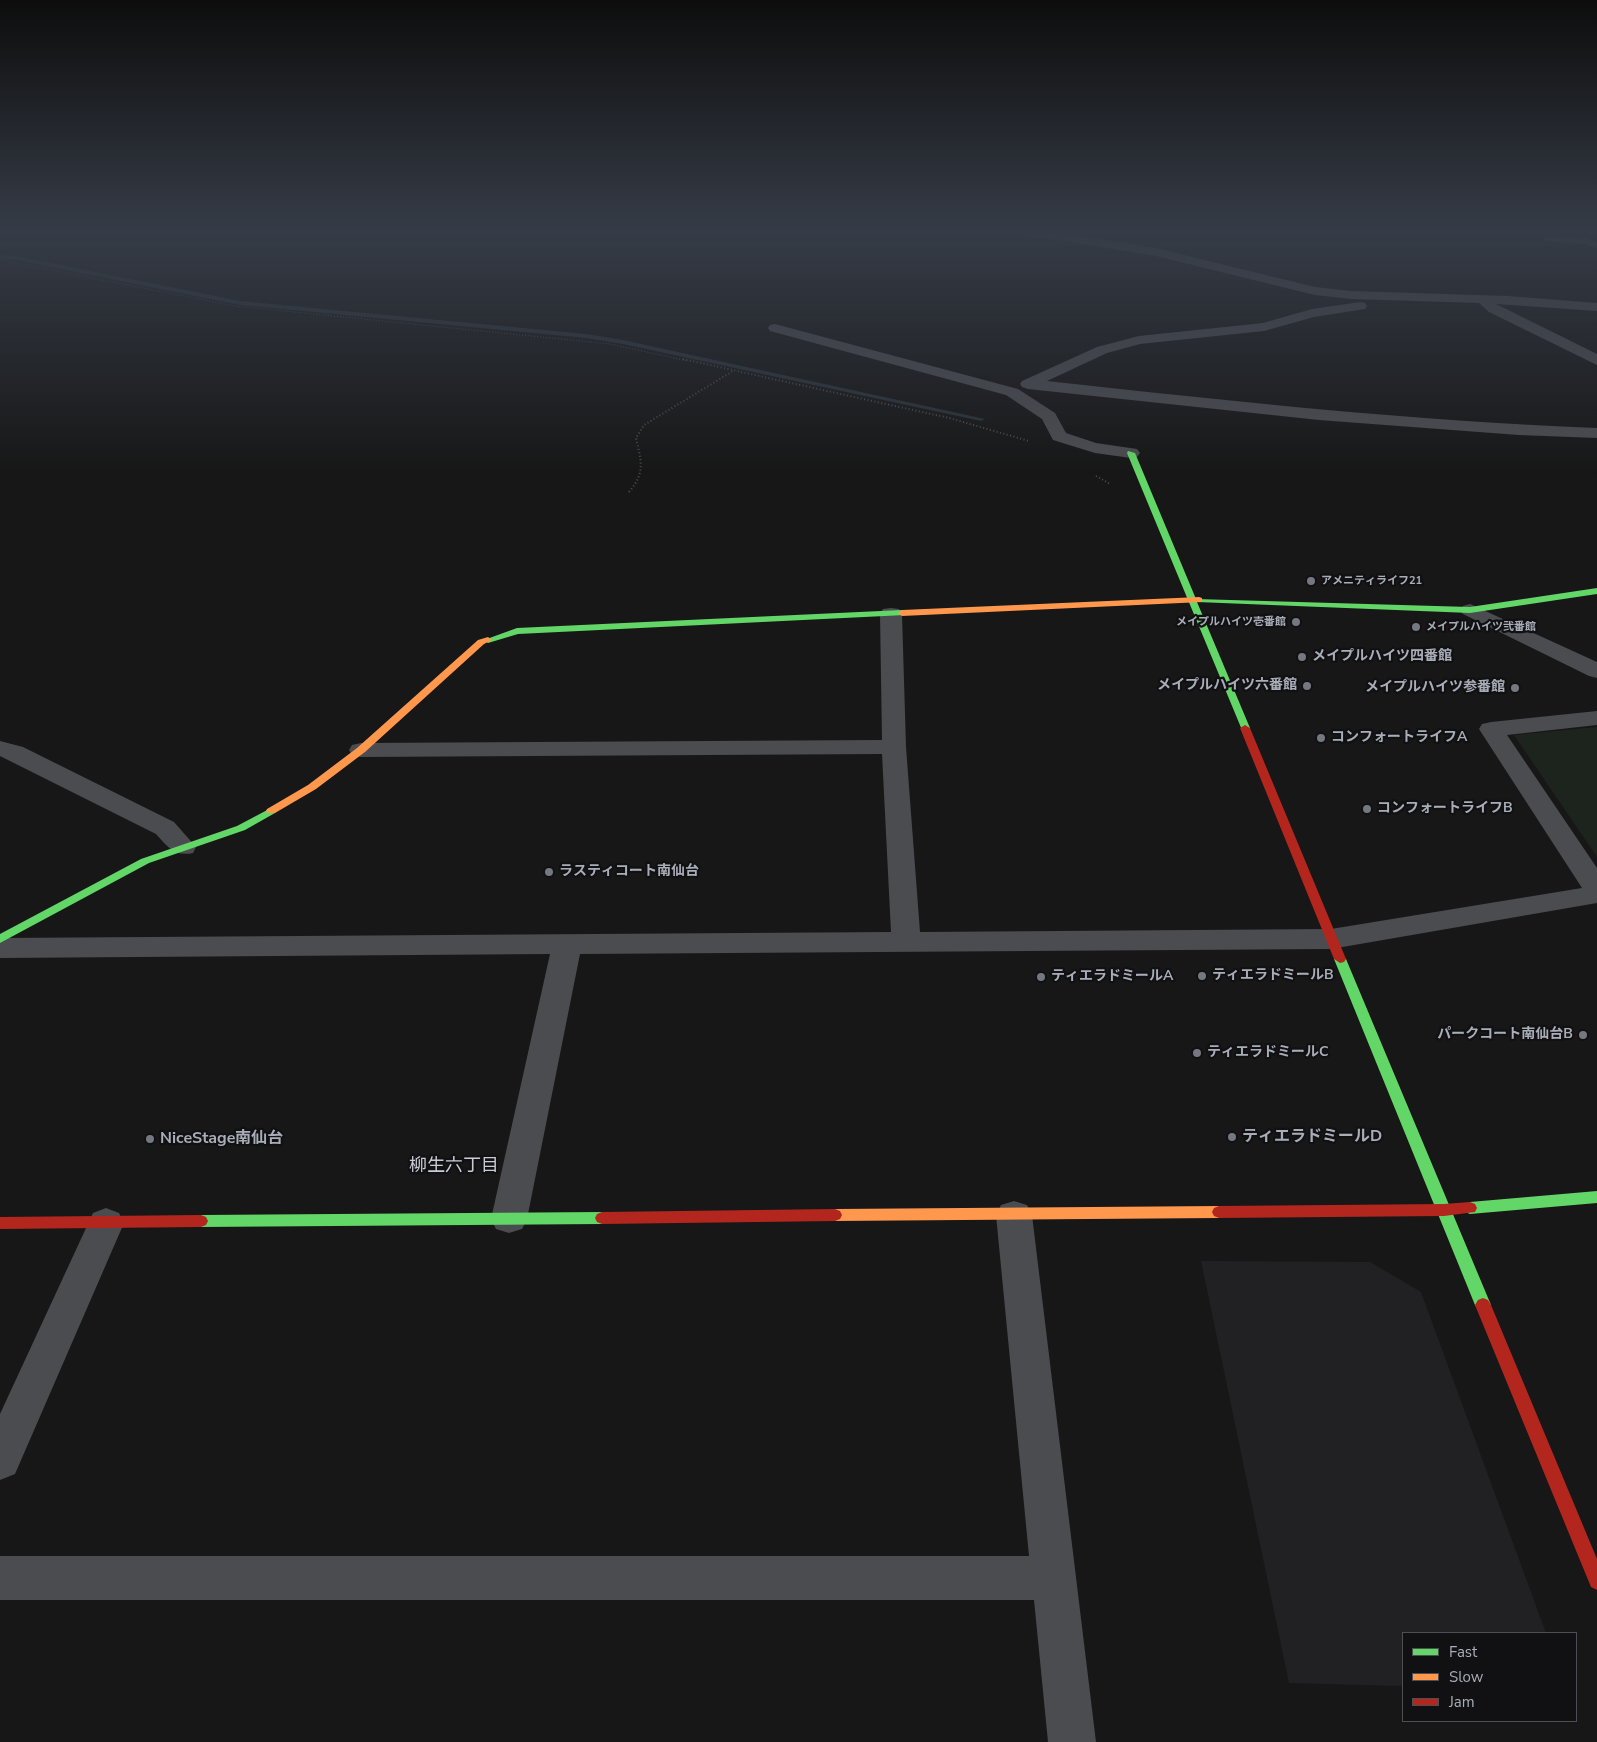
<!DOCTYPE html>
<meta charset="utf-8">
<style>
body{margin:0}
#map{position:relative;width:1597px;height:1742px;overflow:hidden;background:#171717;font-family:"Nunito Sans",sans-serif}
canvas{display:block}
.legend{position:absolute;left:1402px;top:1632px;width:175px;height:90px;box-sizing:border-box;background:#111113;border:1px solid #4d4f55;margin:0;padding:6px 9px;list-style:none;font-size:15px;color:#a8adb8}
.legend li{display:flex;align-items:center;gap:10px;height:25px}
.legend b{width:25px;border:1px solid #4d4f55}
</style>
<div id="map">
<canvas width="1597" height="1742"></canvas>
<ul class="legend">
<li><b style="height:6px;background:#63d668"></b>Fast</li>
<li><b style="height:6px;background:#ff974d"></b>Slow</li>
<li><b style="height:6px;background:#b3261e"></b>Jam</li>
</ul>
</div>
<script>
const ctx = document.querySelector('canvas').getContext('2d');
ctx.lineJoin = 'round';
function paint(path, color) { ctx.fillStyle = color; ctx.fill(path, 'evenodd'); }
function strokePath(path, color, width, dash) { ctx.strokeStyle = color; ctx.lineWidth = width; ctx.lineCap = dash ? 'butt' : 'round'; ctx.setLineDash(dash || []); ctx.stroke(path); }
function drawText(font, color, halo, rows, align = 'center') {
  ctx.font = font + ' "Nunito Sans","Noto Sans JP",sans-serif'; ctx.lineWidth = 4.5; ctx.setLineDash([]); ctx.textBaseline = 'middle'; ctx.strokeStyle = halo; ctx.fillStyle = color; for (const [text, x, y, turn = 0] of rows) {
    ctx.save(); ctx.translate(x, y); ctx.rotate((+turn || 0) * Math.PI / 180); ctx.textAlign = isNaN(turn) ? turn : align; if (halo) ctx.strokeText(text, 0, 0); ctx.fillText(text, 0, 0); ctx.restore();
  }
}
paint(new Path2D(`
 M 1201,1261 L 1370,1262 L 1421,1292 L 1546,1633 L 1403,1633 L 1403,1686 L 1289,1683 Z`), '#212123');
paint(new Path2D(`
 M 1597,727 L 1597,857 L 1514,735 Z`), '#1d241e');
paint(new Path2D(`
 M 0,255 L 16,256 L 240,301 L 586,334 L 623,340 L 985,419 L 981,421 L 623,344 L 586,338 L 240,305 L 16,260 L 0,259 Z`), '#2a3239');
strokePath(new Path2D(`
 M 0,260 L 235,306 L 610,344 L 688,361`), '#4d4e52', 1, [1, 2]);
strokePath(new Path2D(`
 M 683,359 L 949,418 L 1029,441
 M 1096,476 L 1110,484
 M 629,492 C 646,472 641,461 636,438 L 644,425 L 733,371`), '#4d4e52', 2, [1, 2.5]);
paint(new Path2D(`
 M 1547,236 L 1586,238 L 1597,242 L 1597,248 L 1585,244 L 1544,241 L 1544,237 Z`), '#4b4c50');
paint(new Path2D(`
 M 1015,230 L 1043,230 L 1156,248 L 1315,287 L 1351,291 L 1508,296 L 1597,303 L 1597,311 L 1496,304 L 1597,354 L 1597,365 L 1489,312 L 1479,303 L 1351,299 L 1315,295 L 1156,256 L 1021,234 Z
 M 1360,302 L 1365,303 L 1367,306 L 1365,309 L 1314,317 L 1264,331 L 1140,344 L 1107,353 L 1047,381 C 1230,401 1413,421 1597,428 L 1597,438 L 1519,435 L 1319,420 L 1028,389 L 1022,387 L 1020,384 L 1022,381 L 1097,347 L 1139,336 L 1263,323 L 1312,309 Z
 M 775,324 L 1018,389 L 1055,413 L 1066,433 L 1096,443 L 1137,449 L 1140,453 L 1137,457 L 1131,458 L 1095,453 L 1053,440 L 1042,419 L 1006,395 L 770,331 L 768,328 L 770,325 Z
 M 1470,604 L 1597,662 L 1597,678 L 1589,676 L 1463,614 L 1459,610 L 1463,606 Z
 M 891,608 L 899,609 L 902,614 L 906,747 L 920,932 L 1331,929 L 1582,888 L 1479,729 L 1482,724 L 1491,722 L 1597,711 L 1597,725 L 1507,735 L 1597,868 L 1597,903 L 1331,949 L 580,954 L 527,1219 L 522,1229 L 509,1233 L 496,1229 L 491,1219 L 550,954 L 0,958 L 0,938 L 891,932 L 882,754 L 361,757 L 352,755 L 349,750 L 352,745 L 361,743 L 882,740 L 880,614 L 883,609 Z
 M 0,741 L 23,747 L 174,822 L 196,847 L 193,853 C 174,857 167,846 156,834 L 0,756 Z
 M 1014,1201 L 1027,1205 L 1032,1215 L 1096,1742 L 1048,1742 L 1034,1600 L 0,1600 L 0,1556 L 1029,1556 L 996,1215 L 1001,1205 Z
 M 106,1208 L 119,1213 L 124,1223 L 15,1474 L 0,1480 L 0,1414 L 93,1213 Z`), '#4b4c50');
paint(new Path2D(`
 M 1128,451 L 1135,453 L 1196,599 L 1470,607 L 1597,588 L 1597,594 L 1470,613 L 1197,602 L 1250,728 L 1245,731 L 1242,730 L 1127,453 Z
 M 902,610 L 905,611 L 905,615 L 518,634 L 488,643 L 484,640 L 517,628 Z
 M 271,808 L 275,809 L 276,811 L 275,813 L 245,830 L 149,863 L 0,943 L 0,934 L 141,859 L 237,826 Z
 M 1340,955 L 1346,959 L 1491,1305 L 1488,1310 L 1483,1312 L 1478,1310 L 1475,1305 L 1334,959 Z
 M 1597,1191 L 1597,1203 L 1470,1214 L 1465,1212 L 1463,1208 L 1465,1204 L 1470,1202 Z
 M 602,1212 L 607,1214 L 609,1218 L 607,1222 L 602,1224 L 201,1227 L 196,1225 L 194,1221 L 196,1217 L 201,1215 Z`), '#63d668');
paint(new Path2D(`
 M 1199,597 L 1202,598 L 1202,602 L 902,616 L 898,613 L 902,610 Z
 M 488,637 L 492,640 L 484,644 L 365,752 L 316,789 L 275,813 L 267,813 L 266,811 L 267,809 L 308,785 L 357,748 L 478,640 Z
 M 1219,1206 L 1224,1208 L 1226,1212 L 1224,1216 L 1219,1218 L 835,1221 L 830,1219 L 828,1215 L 830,1211 L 835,1209 Z`), '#ff974d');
paint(new Path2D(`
 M 1245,725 L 1250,728 L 1346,959 L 1344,962 L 1340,963 L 1334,959 L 1240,728 Z
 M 1470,1202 L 1475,1204 L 1477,1208 L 1475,1212 L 1444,1216 L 1219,1218 L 1214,1216 L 1212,1212 L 1214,1208 L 1219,1206 L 1444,1204 Z
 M 835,1209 L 840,1211 L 842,1215 L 840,1219 L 835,1221 L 602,1224 L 597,1222 L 595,1218 L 597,1214 L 602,1212 Z
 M 201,1215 L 206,1217 L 208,1221 L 206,1225 L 201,1227 L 0,1229 L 0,1217 Z
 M 1483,1298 L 1488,1300 L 1491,1305 L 1597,1559 L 1597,1590 L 1591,1587 L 1475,1305 L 1478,1300 Z`), '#b3261e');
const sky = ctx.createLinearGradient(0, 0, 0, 474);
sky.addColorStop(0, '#0d0d0d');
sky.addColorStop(0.49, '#363c47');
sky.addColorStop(1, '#363c4700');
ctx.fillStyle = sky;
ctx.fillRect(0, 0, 1597, 474);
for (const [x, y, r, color] of [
 [1311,581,5,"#757880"],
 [1296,622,5,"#757880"],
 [1416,627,5,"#757880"],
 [1302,657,5,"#757880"],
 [1307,686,5,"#757880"],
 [1515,688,5,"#757880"],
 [1321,738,5,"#757880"],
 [1367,809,5,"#757880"],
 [549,872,5,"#757880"],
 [1202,976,5,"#757880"],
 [1041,977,5,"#757880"],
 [1583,1035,5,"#757880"],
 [1197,1053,5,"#757880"],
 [1232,1137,5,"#757880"],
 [150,1139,5,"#757880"]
]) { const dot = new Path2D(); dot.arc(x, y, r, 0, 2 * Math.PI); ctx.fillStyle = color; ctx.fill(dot); strokePath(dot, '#111113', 2); }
drawText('bold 11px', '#a8adb8', '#111113', [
 ["アメニティライフ21",1321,581],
 ["メイプルハイツ壱番館",1286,622,"right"],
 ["メイプルハイツ弐番館",1426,627]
], 'left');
drawText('bold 14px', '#a8adb8', '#111113', [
 ["メイプルハイツ四番館",1312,657],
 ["メイプルハイツ六番館",1297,686,"right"],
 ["メイプルハイツ参番館",1505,688,"right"],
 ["コンフォートライフA",1331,738],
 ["コンフォートライフB",1377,809],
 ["ラスティコート南仙台",559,872],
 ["ティエラドミールB",1212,976],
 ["ティエラドミールA",1051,977],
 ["パークコート南仙台B",1573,1035,"right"],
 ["ティエラドミールC",1207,1053]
], 'left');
drawText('bold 16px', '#a8adb8', '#111113', [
 ["ティエラドミールD",1242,1137],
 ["NiceStage南仙台",160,1139]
], 'left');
drawText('18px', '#c9ccd4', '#111113', [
 ["柳生六丁目",454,1167]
]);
</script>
